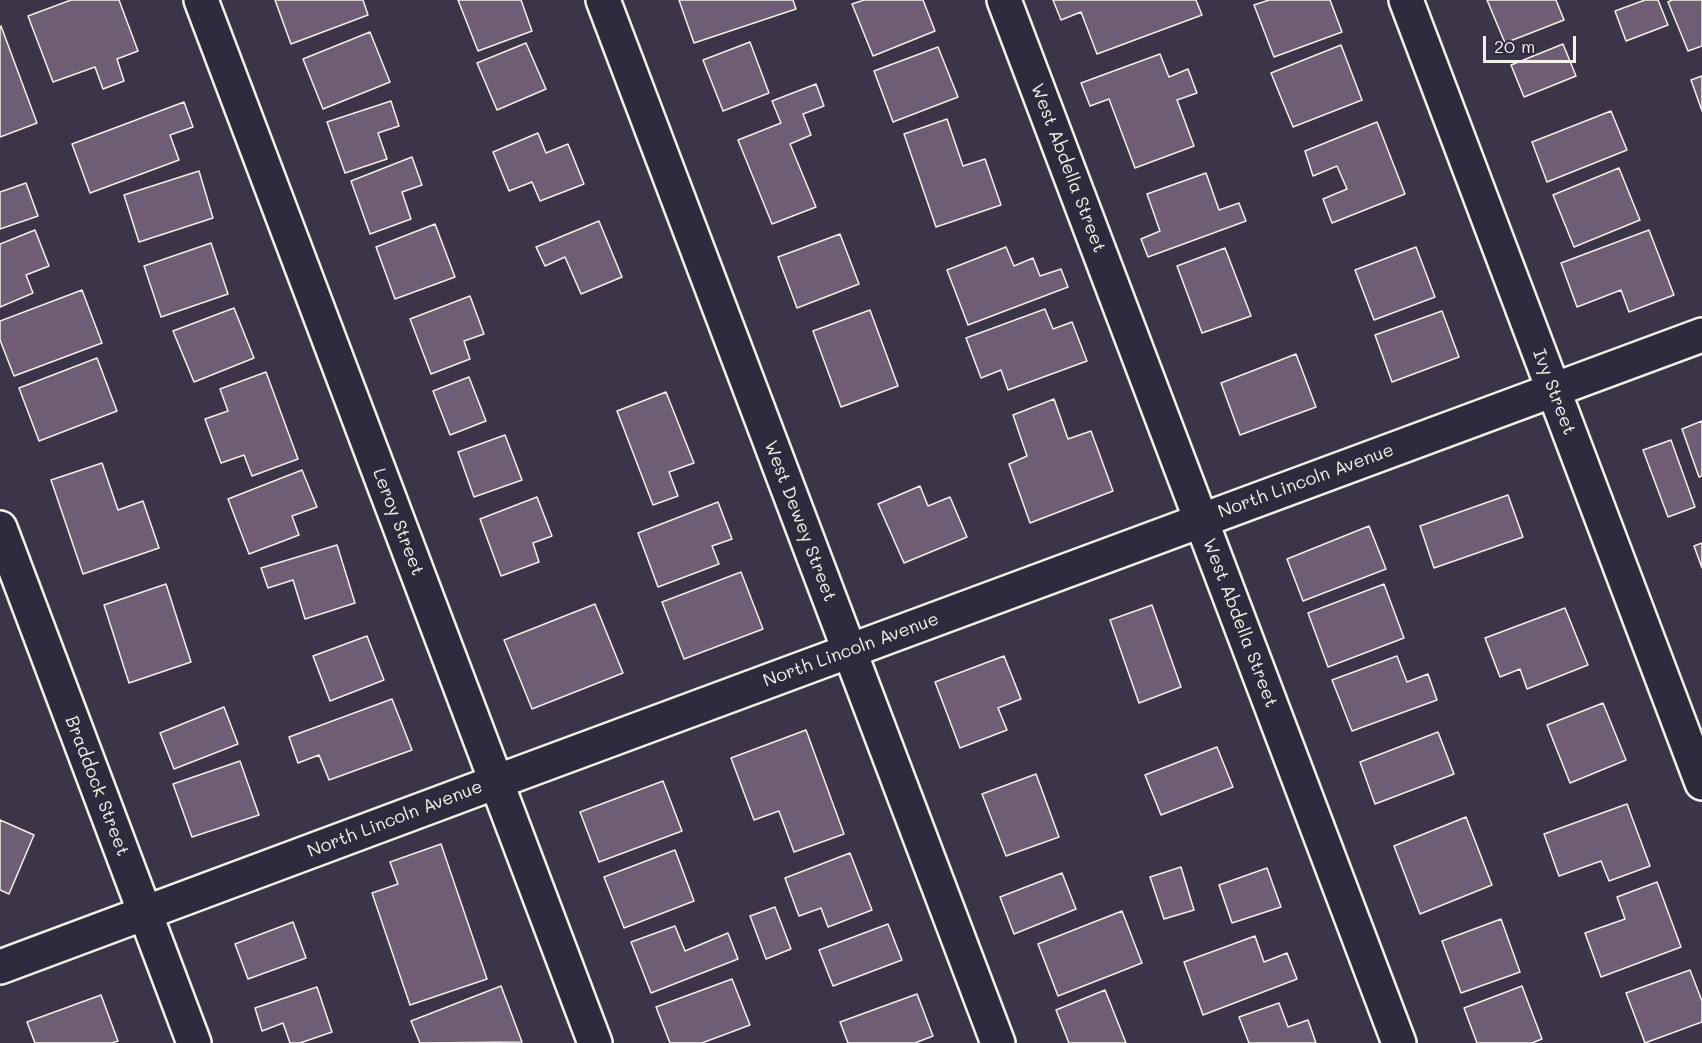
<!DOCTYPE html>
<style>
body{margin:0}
#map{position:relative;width:1702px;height:1043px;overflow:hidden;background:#3c3448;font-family:Mali,sans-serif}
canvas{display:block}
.scale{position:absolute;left:1483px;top:36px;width:93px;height:27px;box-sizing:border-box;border:3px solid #f4f1e8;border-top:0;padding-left:8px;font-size:18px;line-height:21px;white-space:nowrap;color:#f4f1e8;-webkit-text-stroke:4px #2f2a3d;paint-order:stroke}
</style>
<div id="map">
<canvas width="1702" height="1043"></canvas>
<div class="scale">20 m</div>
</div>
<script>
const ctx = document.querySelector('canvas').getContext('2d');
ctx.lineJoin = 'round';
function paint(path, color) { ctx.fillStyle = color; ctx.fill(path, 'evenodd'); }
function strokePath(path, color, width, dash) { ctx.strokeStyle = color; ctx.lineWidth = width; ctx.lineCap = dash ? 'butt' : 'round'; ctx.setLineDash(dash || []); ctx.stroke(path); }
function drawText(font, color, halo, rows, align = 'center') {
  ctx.font = font + ' Mali,sans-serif'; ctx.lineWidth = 4.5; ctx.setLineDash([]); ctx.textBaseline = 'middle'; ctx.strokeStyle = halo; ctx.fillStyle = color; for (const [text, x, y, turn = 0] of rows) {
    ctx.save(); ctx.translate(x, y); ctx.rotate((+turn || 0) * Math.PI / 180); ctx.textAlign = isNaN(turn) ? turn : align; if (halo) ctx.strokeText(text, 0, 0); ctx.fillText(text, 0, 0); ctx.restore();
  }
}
const building = new Path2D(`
 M 71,0 L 119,0 L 138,51 L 117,59 L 124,81 L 103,89 L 95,67 L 53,82 L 28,16 Z
 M 275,0 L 363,0 L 368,15 L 291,44 Z
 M 458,0 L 521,0 L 532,31 L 478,51 Z
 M 679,0 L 793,0 L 796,9 L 694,43 Z
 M 864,0 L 923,0 L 935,31 L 873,56 L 852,4 Z
 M 1053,0 L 1196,0 L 1202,15 L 1097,54 L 1081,12 L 1061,20 Z
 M 1269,0 L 1330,0 L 1342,32 L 1274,57 L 1254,5 Z
 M 1487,0 L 1556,0 L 1564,20 L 1505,43 Z
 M 1645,0 L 1658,0 L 1668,25 L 1626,41 L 1615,11 Z
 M 1672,0 L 1702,0 L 1702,46 L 1688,51 L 1668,2 Z
 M 1,26 L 37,123 L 0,137 L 0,27 Z
 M 370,32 L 390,82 L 323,109 L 303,59 Z
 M 750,42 L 769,93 L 723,111 L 703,60 Z
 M 526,43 L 546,89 L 497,110 L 477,63 Z
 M 1563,44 L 1576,76 L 1524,97 L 1511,65 Z
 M 1341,45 L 1362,100 L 1293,127 L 1271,73 Z
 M 938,47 L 958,97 L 893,122 L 874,71 Z
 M 1160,54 L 1169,77 L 1188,69 L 1197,93 L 1177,100 L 1194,146 L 1135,168 L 1109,99 L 1090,106 L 1081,83 Z
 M 1702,76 L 1702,111 L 1691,80 Z
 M 816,84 L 824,106 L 803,114 L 811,135 L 790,144 L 816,207 L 772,224 L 738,140 L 781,123 L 772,101 Z
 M 391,101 L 399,126 L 378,133 L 387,159 L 345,173 L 327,122 Z
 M 184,102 L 193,127 L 170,135 L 179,160 L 90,193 L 72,144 Z
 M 1611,111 L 1627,150 L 1547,182 L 1532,142 Z
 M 947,119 L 963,166 L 985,159 L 1001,205 L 936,227 L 904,134 Z
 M 1377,122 L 1405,194 L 1332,223 L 1323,199 L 1347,189 L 1337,166 L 1313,176 L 1305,151 Z
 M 538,133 L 546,153 L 568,144 L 584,184 L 540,201 L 532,182 L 509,191 L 493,152 Z
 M 412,157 L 422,185 L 402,192 L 411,219 L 370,234 L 351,181 Z
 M 1619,168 L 1640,220 L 1574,247 L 1553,195 Z
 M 199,171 L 213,218 L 139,242 L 124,195 Z
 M 1206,173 L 1219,210 L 1239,203 L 1246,221 L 1148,257 L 1141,239 L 1160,231 L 1147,194 Z
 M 26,183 L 38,216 L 0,229 L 0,192 Z
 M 599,221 L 622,277 L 581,294 L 565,257 L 545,266 L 536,247 Z
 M 435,224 L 455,277 L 395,299 L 376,247 Z
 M 35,230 L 49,266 L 26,275 L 33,293 L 0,307 L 0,244 Z
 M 1649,230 L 1674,295 L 1629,312 L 1621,290 L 1577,307 L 1561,263 Z
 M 840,234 L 859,284 L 797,308 L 778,257 Z
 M 211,243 L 228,294 L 161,317 L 144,266 Z
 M 1006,247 L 1014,266 L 1033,258 L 1040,276 L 1061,269 L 1068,287 L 968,325 L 947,270 Z
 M 1416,247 L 1435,297 L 1374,320 L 1355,270 Z
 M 1225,248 L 1251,316 L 1202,333 L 1177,266 Z
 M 82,290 L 102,343 L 14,376 L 0,340 L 0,321 Z
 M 470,296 L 484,334 L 464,341 L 470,359 L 431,374 L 410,319 Z
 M 234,308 L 254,358 L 194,382 L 173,331 Z
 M 1045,309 L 1053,329 L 1072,322 L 1087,361 L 1008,390 L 1001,370 L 981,378 L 966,338 Z
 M 870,310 L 898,386 L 841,407 L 813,331 Z
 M 1442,311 L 1459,357 L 1392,382 L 1375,335 Z
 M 1296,354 L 1316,407 L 1240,435 L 1221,383 Z
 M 97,358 L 117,411 L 39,441 L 19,388 Z
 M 266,372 L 298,459 L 252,476 L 244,455 L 221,463 L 205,419 L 228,411 L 220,389 Z
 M 469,377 L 486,421 L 450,435 L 433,391 Z
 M 666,392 L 694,463 L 669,472 L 678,496 L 653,505 L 617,411 Z
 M 1054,399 L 1068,439 L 1091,431 L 1113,491 L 1030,523 L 1009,464 L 1027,456 L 1013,415 Z
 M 1702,421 L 1702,476 L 1699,477 L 1682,429 Z
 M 505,435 L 522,480 L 474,497 L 458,452 Z
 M 1671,440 L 1695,507 L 1668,517 L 1643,450 Z
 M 102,463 L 118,510 L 143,501 L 159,548 L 83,574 L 51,480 Z
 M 302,470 L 317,507 L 292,516 L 299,535 L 249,554 L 228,499 Z
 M 920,486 L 928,506 L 950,497 L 967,537 L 904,563 L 878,504 Z
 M 1508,495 L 1523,537 L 1434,568 L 1420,526 Z
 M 537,497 L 552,536 L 533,543 L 539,562 L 501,576 L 480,519 Z
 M 718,502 L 732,539 L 712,546 L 719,564 L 658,587 L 638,533 Z
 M 1369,526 L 1386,569 L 1303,601 L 1287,559 Z
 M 1702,543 L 1702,568 L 1694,546 Z
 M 337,545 L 355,603 L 305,619 L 293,580 L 268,588 L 261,568 Z
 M 741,572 L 763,629 L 684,659 L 662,602 Z
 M 166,584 L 191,662 L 129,683 L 104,605 Z
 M 1384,584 L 1404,638 L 1328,667 L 1308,613 Z
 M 595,604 L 623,673 L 532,709 L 504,640 Z
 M 1152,605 L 1181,687 L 1139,703 L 1110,620 Z
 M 1565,608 L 1588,665 L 1527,689 L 1520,669 L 1500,677 L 1485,638 Z
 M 367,636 L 384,680 L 330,701 L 313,656 Z
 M 1004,656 L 1021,699 L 998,708 L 1007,730 L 960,748 L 935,682 Z
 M 1397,656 L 1407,682 L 1428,674 L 1437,700 L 1352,731 L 1332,680 Z
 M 392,699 L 412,750 L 329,780 L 319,755 L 298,763 L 289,737 Z
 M 1603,703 L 1626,760 L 1570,783 L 1547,725 Z
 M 224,707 L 238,744 L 174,769 L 160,733 Z
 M 806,730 L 844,834 L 794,852 L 779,811 L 754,820 L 731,758 Z
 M 1438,732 L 1454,774 L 1375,804 L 1360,762 Z
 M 1217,747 L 1233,787 L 1161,815 L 1145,775 Z
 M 240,761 L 259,815 L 192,837 L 173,784 Z
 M 1036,774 L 1059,837 L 1006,856 L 982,794 Z
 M 663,781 L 682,831 L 599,862 L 580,812 Z
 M 1627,804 L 1650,866 L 1609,881 L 1601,861 L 1559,876 L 1544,834 Z
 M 1466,817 L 1492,885 L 1420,914 L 1394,846 Z
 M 0,820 L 34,835 L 9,894 L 0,890 Z
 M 441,844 L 487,979 L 410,1005 L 372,893 L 398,884 L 390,862 Z
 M 675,850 L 694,901 L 624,928 L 604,877 Z
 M 850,853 L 872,910 L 828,927 L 821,908 L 799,916 L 785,878 Z
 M 1181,867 L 1194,910 L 1164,919 L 1150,877 Z
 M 1267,868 L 1281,907 L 1232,923 L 1219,885 Z
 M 1062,873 L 1076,909 L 1014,934 L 1000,897 Z
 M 1657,882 L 1681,947 L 1601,977 L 1585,933 L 1625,919 L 1617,897 Z
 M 775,907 L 791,949 L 766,959 L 750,916 Z
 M 1122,911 L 1142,963 L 1058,996 L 1038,944 Z
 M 1501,919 L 1520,972 L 1461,993 L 1442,941 Z
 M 293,922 L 306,958 L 248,979 L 235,944 Z
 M 888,924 L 902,960 L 833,986 L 819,950 Z
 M 675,926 L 685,951 L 728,933 L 738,959 L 651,993 L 631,942 Z
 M 1255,936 L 1264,962 L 1287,953 L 1297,979 L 1203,1015 L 1184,962 Z
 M 1690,970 L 1702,1001 L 1702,1022 L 1645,1043 L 1626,993 Z
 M 732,979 L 750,1025 L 702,1043 L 670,1043 L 656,1007 Z
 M 501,986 L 522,1042 L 420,1043 L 411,1021 Z
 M 1522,986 L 1542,1039 L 1532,1043 L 1477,1043 L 1464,1008 Z
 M 317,987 L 332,1032 L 300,1043 L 290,1043 L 283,1023 L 262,1031 L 255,1008 Z
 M 1105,990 L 1126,1043 L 1069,1043 L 1056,1010 Z
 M 917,994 L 933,1036 L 915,1043 L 848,1043 L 840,1022 Z
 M 101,995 L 118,1041 L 112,1043 L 35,1043 L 27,1022 Z
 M 1279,1003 L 1288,1027 L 1308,1020 L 1316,1043 L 1249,1043 L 1239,1017 Z`);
paint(building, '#6f5c75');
strokePath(building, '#f4f1e8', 1.5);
const minor = new Path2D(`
 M 201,0 L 595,1043
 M 603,0 L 998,1043
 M 1004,0 L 1399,1043
 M 1406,0 L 1702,783
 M 0,528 L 194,1043
 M 0,967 L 496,782 L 1702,335`);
strokePath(minor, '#f4f1e8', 38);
strokePath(minor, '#2f2a3d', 33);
drawText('18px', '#f4f1e8', '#2f2a3d', [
 ["West Abdella Street",1068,168,69],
 ["Ivy Street",1554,392,69],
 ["North Lincoln Avenue",1306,481,-20],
 ["West Dewey Street",800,521,69],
 ["Leroy Street",398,522,69],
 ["West Abdella Street",1240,623,69],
 ["North Lincoln Avenue",851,650,-20],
 ["Braddock Street",97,786,69],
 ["North Lincoln Avenue",395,819,-21]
]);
</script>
